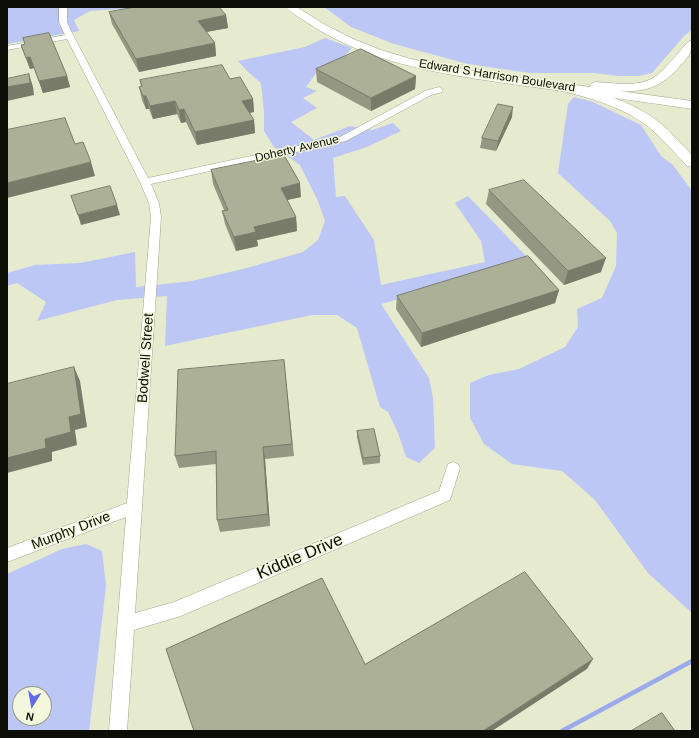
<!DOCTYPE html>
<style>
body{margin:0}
#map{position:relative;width:699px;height:738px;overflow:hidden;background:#e6eacf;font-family:Helvetica,sans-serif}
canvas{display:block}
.frame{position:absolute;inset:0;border:8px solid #0c0d05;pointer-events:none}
.north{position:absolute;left:12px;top:686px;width:40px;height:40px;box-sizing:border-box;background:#f3f7dc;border:1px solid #979986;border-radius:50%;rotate:191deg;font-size:11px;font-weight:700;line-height:16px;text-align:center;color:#0c0d05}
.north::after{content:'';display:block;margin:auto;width:14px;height:18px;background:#5e6de4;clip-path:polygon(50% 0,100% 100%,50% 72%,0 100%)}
</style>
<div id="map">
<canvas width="699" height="738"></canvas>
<div class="frame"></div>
<div class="north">N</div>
</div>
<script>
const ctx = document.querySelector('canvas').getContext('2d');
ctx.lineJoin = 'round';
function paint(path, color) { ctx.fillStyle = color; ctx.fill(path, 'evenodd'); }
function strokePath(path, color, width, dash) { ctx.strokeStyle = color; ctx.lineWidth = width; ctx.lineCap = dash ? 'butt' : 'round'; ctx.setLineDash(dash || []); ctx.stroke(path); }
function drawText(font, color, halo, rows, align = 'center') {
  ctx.font = font + ' Helvetica,sans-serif'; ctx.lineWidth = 3; ctx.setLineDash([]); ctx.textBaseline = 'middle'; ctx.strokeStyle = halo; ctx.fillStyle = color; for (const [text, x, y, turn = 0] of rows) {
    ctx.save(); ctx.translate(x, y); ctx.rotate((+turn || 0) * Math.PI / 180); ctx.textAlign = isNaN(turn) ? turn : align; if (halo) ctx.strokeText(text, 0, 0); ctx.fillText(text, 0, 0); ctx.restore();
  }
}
paint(new Path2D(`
 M 7,7 L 134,7 L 134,8 L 90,11 L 74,20 L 79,31 L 7,44 Z
 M 324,7 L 692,7 L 692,30 L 685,35 L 652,73 L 639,76 L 619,76 L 594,73 L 530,73 L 468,64 L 394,44 L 351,27 Z
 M 325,38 L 352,48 L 340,60 L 319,69 L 306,87 L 317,91 L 303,98 L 317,108 L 291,122 L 314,140 L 350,126 L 372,130 L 393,123 L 401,131 L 367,147 L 333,158 L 336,197 L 345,196 L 374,240 L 381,285 L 485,262 L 481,241 L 455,203 L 468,196 L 530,260 L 451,285 L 381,304 L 429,378 L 433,398 L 435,448 L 419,463 L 406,457 L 398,433 L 388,412 L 380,407 L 357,328 L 337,315 L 312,315 L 165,346 L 167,296 L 117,300 L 37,321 L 46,302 L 17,283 L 7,286 L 7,273 L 35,265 L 80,263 L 135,252 L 136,287 L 192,281 L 247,268 L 303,252 L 318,240 L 325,221 L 318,201 L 300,165 L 274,147 L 264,131 L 264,112 L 261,83 L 248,72 L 238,61 L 305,47 Z
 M 574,97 L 593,102 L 641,125 L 661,156 L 673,165 L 692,191 L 692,613 L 648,573 L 595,500 L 562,471 L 512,464 L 484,444 L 470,418 L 470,383 L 489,375 L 519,369 L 565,347 L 578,327 L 577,309 L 602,298 L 616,266 L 617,233 L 610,221 L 558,173 L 568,104 Z
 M 86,544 L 102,551 L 106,586 L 89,731 L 7,731 L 7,574 L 62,549 ZM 20,694 L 44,694 L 44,718 L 20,718 Z`), '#bcc7f5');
strokePath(new Path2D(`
 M 562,731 L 692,661`), '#9baaeb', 4.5);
const minor = new Path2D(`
 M 59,7 L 67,7 L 67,22 L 70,29 L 148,178 L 340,137 L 425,91 L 439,87 L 443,90 L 442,92 L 431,95 L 346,141 L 151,184 L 159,203 L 161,217 L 135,613 L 174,602 L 439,491 L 448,464 L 453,462 L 458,464 L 460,468 L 450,500 L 181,616 L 134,630 L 127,731 L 109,731 L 126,517 L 7,562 L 7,548 L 127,503 L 151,217 L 149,203 L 140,182 L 67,39 L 7,50 L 7,46 L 65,35 L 59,22 Z`);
const major = new Path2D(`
 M 286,7 L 297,7 L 322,23 L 351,38 L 381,50 L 411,59 L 474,71 L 692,101 L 692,109 C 639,101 586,94 533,87 C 456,76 371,67 305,21 C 299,17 291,13 286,7 Z`);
const highway = new Path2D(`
 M 692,40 C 692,54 688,57 679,67 C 655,96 630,92 596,90 L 592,89 L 590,86 L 592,83 L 596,82 C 654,87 651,84 688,42 Z
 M 563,83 C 596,91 632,101 659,122 C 671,132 681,144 692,155 L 692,167 L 687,166 C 675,153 663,139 650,128 C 624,107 590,98 559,90 L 557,87 L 559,84 Z`);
strokePath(minor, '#a1a48b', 1);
strokePath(major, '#a1a48b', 1);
strokePath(highway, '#a1a48b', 1);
paint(minor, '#fff');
paint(major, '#fff');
paint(highway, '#fff');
paint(new Path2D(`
 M 109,12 L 226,15 L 228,28 L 206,32 L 215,43 L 216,56 L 139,72 L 112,24 Z
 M 21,45 L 67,76 L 70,87 L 43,93 L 34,68 L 30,69 Z
 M 316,69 L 416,76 L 415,89 L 371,111 L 317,82 Z
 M 230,79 L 253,99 L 254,112 L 249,113 L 254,120 L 255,133 L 197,145 L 186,122 L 181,123 L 177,114 L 153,119 L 149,109 L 146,109 L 142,100 L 139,87 L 141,87 L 140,80 Z
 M 512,117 L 496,151 L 480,148 L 482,138 Z
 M 211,170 L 301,197 L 287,200 L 296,217 L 297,231 L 257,240 L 258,246 L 236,251 L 225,224 L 222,211 L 224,210 L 213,184 Z
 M 489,190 L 601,272 L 564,285 L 486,204 Z
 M 559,290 L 555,303 L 421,347 L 396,309 L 397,296 Z
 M 284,360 L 294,456 L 265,459 L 270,526 L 220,532 L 217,520 L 216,464 L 179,468 L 175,456 Z
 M 357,431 L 380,456 L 380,463 L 363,465 L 357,437 Z`), '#949781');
paint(new Path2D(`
 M 226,15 L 228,28 L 200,33 L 198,21 Z
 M 215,43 L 216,56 L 139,72 L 136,59 Z
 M 30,57 L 34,68 L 30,69 L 26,58 Z
 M 29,74 L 33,87 L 34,95 L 7,101 L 7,87 Z
 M 67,76 L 70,87 L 43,93 L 39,81 Z
 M 416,76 L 415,89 L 371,111 L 371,98 Z
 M 143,96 L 146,96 L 149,109 L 146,109 Z
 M 253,99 L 254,112 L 244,114 L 242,101 Z
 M 175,101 L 177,114 L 153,119 L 150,106 Z
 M 513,107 L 512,117 L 496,151 L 498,141 Z
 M 184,109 L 186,122 L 181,123 L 179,110 Z
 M 254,120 L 255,133 L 197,145 L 195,132 Z
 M 91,162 L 95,176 L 7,198 L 7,183 Z
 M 300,183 L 301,197 L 282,201 L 281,188 Z
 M 117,205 L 120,215 L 81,225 L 78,215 Z
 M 296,217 L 297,231 L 257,240 L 258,246 L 236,251 L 234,237 L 254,227 Z
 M 606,258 L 601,272 L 564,285 L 568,271 Z
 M 559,290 L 555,303 L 421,347 L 422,333 Z
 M 74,367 L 80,381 L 87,427 L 75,430 L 77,445 L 52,452 L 52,461 L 7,473 L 7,458 L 45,439 L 69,417 Z
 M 263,447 L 265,459 L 270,526 L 268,514 Z
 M 593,659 L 587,669 L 492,731 L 483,731 Z`), '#787b69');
const building = new Path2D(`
 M 136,7 L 219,7 L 226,15 L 198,21 L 215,43 L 136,59 L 109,12 Z
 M 49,33 L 67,76 L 39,81 L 30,57 L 26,58 L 21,45 L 25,44 L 23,38 Z
 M 361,49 L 416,76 L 371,98 L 316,69 Z
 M 222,65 L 230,79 L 240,77 L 253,99 L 242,101 L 254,120 L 195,132 L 184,109 L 179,110 L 175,101 L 150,106 L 146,96 L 143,96 L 139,87 L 142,86 L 140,80 Z
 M 29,74 L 30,83 L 7,87 L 7,79 Z
 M 498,104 L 513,107 L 498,141 L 482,138 Z
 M 65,118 L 75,144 L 83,142 L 91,162 L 7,183 L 7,130 Z
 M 284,155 L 300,183 L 281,188 L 296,217 L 254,227 L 256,232 L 234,237 L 222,211 L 228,210 L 211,170 Z
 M 524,180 L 606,258 L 568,271 L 489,190 Z
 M 110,186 L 117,205 L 78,215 L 71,196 Z
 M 528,256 L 559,290 L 422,333 L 397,296 Z
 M 284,360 L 292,444 L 263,447 L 268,514 L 217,520 L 216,451 L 175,456 L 178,370 Z
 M 74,367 L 81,414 L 69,417 L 71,432 L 45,439 L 46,448 L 7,458 L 7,384 Z
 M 374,429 L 380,456 L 363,458 L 357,431 Z
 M 525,572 L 593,659 L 483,731 L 194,731 L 166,649 L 322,578 L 365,664 Z
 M 662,713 L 675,731 L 631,731 Z`);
paint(building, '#acb096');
strokePath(building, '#787b69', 1);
drawText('12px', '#0c0d05', '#f3f7dc', [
 ["Edward S Harrison Boulevard",497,76,9],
 ["Doherty Avenue",297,149,-13]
]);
drawText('14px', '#0c0d05', '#f3f7dc', [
 ["Bodwell Street",146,358,-86],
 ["Murphy Drive",71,531,-21]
]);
drawText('17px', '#0c0d05', '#f3f7dc', [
 ["Kiddie Drive",300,557,-23]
]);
</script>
